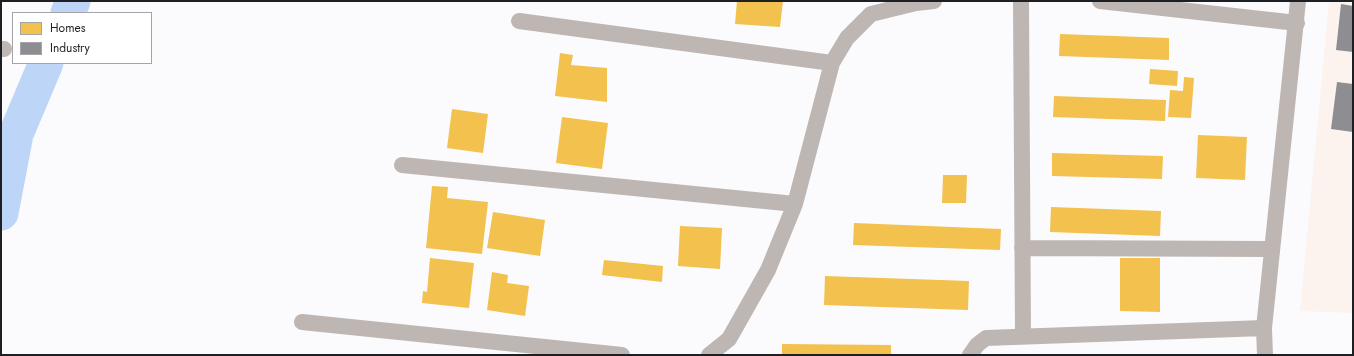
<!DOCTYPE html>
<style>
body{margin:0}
#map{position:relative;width:1354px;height:356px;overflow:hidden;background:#fbfbfd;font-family:Jost,sans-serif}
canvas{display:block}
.frame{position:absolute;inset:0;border:2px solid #1e1f22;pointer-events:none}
.legend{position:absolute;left:12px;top:12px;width:140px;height:52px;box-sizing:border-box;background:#fff;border:1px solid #a5a5a7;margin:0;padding:5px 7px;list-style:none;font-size:12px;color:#1e1f22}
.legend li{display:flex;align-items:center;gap:8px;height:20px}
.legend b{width:20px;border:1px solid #a5a5a7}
</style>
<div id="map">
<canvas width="1354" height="356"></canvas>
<div class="frame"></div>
<ul class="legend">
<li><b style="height:11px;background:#f2c14e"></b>Homes</li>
<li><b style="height:11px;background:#8d8d92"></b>Industry</li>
</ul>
</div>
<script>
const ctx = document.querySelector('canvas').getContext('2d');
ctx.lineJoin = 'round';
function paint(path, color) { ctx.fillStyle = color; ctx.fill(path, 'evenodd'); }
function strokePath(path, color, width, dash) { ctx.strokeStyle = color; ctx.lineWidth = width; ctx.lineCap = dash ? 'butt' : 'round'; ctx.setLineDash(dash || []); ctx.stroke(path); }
paint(new Path2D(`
 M 1329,1 L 1353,1 L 1353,313 L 1300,311 Z`), '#fcf3ee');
paint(new Path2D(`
 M 737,1 L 783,1 L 780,27 L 735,24 Z
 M 1060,34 L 1169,38 L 1169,60 L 1059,56 Z
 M 560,53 L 573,55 L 571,65 L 607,68 L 607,102 L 555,96 Z
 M 1150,69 L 1178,71 L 1177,86 L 1149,84 Z
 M 1184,77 L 1194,78 L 1191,118 L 1168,117 L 1170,90 L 1183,91 Z
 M 1054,96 L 1166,100 L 1165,121 L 1053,117 Z
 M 452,109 L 488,114 L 483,153 L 447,148 Z
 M 562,117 L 608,123 L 602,169 L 556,163 Z
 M 1198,135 L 1247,137 L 1245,180 L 1196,178 Z
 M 1052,153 L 1163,156 L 1162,179 L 1052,176 Z
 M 943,175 L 967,175 L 966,203 L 942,203 Z
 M 432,186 L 448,187 L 447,198 L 488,202 L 482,254 L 426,248 Z
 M 1051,207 L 1161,211 L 1160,236 L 1050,232 Z
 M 493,212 L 545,220 L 540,256 L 487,248 Z
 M 854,223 L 1001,229 L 1000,250 L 853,245 Z
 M 680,226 L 722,228 L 720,269 L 678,266 Z
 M 430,258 L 474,263 L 469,308 L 422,303 L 423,291 L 427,292 Z
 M 1120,258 L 1160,258 L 1160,312 L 1120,311 Z
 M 604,260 L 663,266 L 662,282 L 602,275 Z
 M 492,272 L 508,275 L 507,283 L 529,286 L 525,316 L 487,310 Z
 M 825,276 L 969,281 L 968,310 L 824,305 Z
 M 782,344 L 891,345 L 891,355 L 782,355 Z`), '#f2c14e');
paint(new Path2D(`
 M 1341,4 L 1353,6 L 1353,52 L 1336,50 Z
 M 1337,82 L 1353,84 L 1353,132 L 1331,129 Z`), '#8d8d92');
strokePath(new Path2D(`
 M 68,13 L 73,1
 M 1,213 L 16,134 L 46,63`), '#bdd5f7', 35);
strokePath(new Path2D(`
 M 1021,1 L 1023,336
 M 1100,1 L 1297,23
 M 519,21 L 832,63
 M 1,49 L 4,49
 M 402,165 L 795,204
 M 1022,248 L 1272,249
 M 302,322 L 622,355
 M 709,355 L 729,339 L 768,270 L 795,204 L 832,63 L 847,38 L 871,14 L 916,3 L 934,1
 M 970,355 L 977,345 L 986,338 L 1264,328
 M 1265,355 L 1264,328 L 1298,1`), '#beb6b2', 16);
</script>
